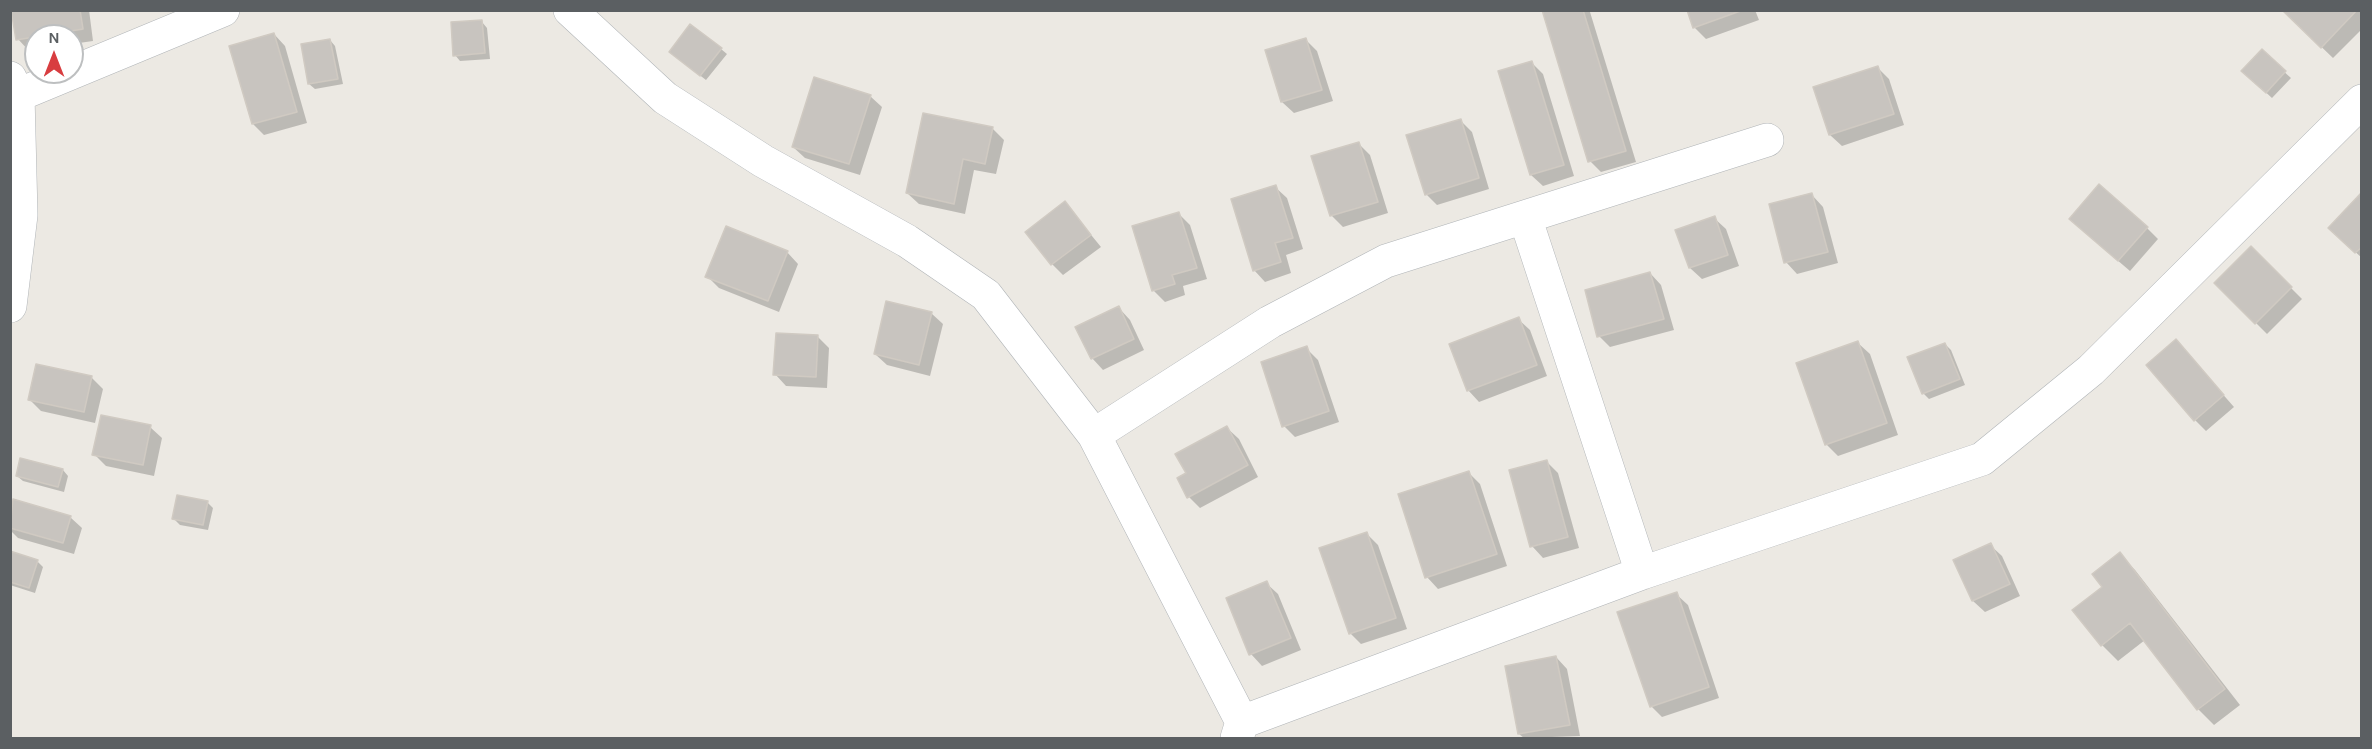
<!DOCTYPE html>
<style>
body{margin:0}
#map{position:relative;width:2372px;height:749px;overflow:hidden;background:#ece9e3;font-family:Karla,sans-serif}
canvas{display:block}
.frame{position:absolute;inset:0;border:12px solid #5b5f62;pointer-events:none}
.north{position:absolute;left:24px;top:24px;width:60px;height:60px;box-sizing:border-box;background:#fff;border:2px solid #bdbfc0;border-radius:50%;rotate:0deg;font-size:16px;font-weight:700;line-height:24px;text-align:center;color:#5b5f62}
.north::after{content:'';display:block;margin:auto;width:21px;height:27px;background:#d83d40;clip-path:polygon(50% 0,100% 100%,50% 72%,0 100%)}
</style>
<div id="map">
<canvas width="2372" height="749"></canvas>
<div class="frame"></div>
<div class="north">N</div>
</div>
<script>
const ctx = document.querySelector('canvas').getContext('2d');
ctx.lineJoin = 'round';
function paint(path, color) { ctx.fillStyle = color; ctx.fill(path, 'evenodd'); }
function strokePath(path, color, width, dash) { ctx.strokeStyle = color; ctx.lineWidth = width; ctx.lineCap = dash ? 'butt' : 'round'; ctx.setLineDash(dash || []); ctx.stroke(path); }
paint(new Path2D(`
 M 13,10 L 89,10 L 93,41 L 72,44 L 72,36 L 36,36 L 36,49 L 29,51 L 18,39 Z
 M 1546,10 L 1590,12 L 1636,162 L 1601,172 L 1590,161 Z
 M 1688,10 L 1755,10 L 1759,20 L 1706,39 L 1694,27 Z
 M 2283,10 L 2362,10 L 2362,29 L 2333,58 Z
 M 482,22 L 487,28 L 490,59 L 460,61 L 455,55 Z
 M 274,34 L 285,46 L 307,123 L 264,135 L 253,124 Z
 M 330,40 L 335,46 L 343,84 L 315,89 L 309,84 Z
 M 1306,40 L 1317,51 L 1333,101 L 1294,113 L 1282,102 Z
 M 721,49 L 727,54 L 706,80 L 676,57 Z
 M 2262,52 L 2291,78 L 2272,98 L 2249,77 Z
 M 1532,63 L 1543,74 L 1574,176 L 1543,186 L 1531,175 Z
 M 1877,67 L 1889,79 L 1904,125 L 1842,146 L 1830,135 Z
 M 870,96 L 882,107 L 860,175 L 805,158 L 793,147 Z
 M 1460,120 L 1472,132 L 1489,189 L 1437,205 L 1426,194 Z
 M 992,128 L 1004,140 L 996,174 L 974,170 L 965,214 L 919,204 L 907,193 Z
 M 1359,144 L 1370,155 L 1388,213 L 1343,227 L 1331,215 Z
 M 1275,187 L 1287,198 L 1303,249 L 1286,255 L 1291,273 L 1265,282 L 1254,270 Z
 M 2362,194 L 2362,258 L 2341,239 Z
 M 1812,195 L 1823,207 L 1838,263 L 1797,274 L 1786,262 Z
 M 1065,203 L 1101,247 L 1063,275 L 1052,264 Z
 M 1179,214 L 1190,225 L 1207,279 L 1183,286 L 1185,295 L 1165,302 L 1153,290 Z
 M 1714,218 L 1726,229 L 1739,266 L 1702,279 L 1690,268 Z
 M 2147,228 L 2158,239 L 2130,271 L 2082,230 Z
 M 2251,248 L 2302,299 L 2267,334 L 2216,283 Z
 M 787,252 L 798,264 L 779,312 L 719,288 L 707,276 Z
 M 1650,273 L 1661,285 L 1674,330 L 1610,347 L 1599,336 Z
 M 1119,308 L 1130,320 L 1144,350 L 1103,370 L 1092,358 Z
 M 931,313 L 943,324 L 930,376 L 887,365 L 875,354 Z
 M 1518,319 L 1530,330 L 1547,376 L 1479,402 L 1468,390 Z
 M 818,337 L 829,348 L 827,388 L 786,386 L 775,374 Z
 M 2176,341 L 2234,407 L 2206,431 L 2195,420 Z
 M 1858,343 L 1870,354 L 1898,435 L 1838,456 L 1826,444 Z
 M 1945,344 L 1951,350 L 1965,385 L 1929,399 L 1923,393 Z
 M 1306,348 L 1318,360 L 1339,422 L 1295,437 L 1284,426 Z
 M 92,378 L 103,389 L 95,423 L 41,411 L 30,400 Z
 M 150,427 L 162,438 L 154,476 L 106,466 L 94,454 Z
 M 1227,428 L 1239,439 L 1258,477 L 1200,508 L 1189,497 L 1188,474 Z
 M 21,460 L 63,470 L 68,476 L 64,492 L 23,481 L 17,476 Z
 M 1547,462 L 1558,473 L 1579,548 L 1543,558 L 1532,546 Z
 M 1469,473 L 1480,484 L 1507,566 L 1438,589 L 1427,577 Z
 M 14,501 L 70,517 L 82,528 L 74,554 L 18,538 L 10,530 L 10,513 Z
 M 207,502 L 213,508 L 208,530 L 180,525 L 174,519 Z
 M 1366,533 L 1378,545 L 1407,629 L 1361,644 L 1350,633 Z
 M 1990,545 L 2002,556 L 2020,596 L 1985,612 L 1973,601 L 1955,561 Z
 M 10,553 L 37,561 L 43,567 L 35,593 L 10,585 Z
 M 2119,554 L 2135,570 L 2240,705 L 2214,725 L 2198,709 L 2145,640 L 2118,661 L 2102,645 L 2104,588 Z
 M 1266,583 L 1278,594 L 1301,650 L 1262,666 L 1251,654 Z
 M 1676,594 L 1688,605 L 1719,698 L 1662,717 L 1651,706 Z
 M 1556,657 L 1567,669 L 1580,736 L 1524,738 L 1519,734 Z`), '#0003');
const building = new Path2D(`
 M 11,10 L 80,10 L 83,29 L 16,40 Z
 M 1542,10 L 1583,10 L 1626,151 L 1588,162 Z
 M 1687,10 L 1743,10 L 1693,28 Z
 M 2282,10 L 2357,10 L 2321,48 Z
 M 482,20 L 485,53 L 453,56 L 451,22 Z
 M 690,24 L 722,48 L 700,76 L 669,52 Z
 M 274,33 L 297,112 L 252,124 L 229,46 Z
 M 1306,38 L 1322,90 L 1281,102 L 1265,50 Z
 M 330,39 L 338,79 L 308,84 L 301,44 Z
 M 2262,49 L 2286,71 L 2266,93 L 2241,71 Z
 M 1532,61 L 1564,165 L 1530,175 L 1498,71 Z
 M 1878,66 L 1894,114 L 1829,135 L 1813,87 Z
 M 814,77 L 871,95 L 849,164 L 792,147 Z
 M 923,113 L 993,127 L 985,164 L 963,159 L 954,204 L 906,193 Z
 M 1461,119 L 1479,178 L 1425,195 L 1406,135 Z
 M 1359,142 L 1378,202 L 1330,216 L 1311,156 Z
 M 2099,184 L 2148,227 L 2118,261 L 2069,219 Z
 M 1276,185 L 1293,238 L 1275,243 L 1281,262 L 1253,271 L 1231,199 Z
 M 2362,192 L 2362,247 L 2355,253 L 2328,228 Z
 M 1812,193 L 1828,252 L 1784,263 L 1769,204 Z
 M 1065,201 L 1091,235 L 1051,265 L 1025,232 Z
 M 1179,212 L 1197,268 L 1172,275 L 1175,284 L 1152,291 L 1132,226 Z
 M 1715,216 L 1728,255 L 1689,268 L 1675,230 Z
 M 726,226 L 788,251 L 768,301 L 705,277 Z
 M 2251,246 L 2292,287 L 2255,324 L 2214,283 Z
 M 1650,272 L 1664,319 L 1597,337 L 1585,290 Z
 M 886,301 L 932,312 L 919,365 L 874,354 Z
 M 1119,306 L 1134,339 L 1091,359 L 1075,327 Z
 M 1519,317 L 1537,365 L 1467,391 L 1449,344 Z
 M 776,333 L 818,335 L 816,377 L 773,375 Z
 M 2176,339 L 2224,395 L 2194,421 L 2146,365 Z
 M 1858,341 L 1887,423 L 1825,445 L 1796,363 Z
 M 1945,343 L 1960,379 L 1922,394 L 1907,357 Z
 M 1307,346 L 1329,411 L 1282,427 L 1261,362 Z
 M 36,364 L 92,376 L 84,412 L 28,400 Z
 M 101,415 L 151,425 L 143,465 L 92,455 Z
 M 1227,426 L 1248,465 L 1187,498 L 1177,478 L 1186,473 L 1175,454 Z
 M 20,458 L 63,469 L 58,487 L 16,476 Z
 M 1547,460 L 1568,537 L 1530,547 L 1509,470 Z
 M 1469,471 L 1497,554 L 1425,578 L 1398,494 Z
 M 177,495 L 208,501 L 203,525 L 172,519 Z
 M 13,499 L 71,516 L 63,543 L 10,528 Z
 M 1367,532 L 1396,618 L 1349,634 L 1319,548 Z
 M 1991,543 L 2010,584 L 1972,601 L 1953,560 Z
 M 10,551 L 38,560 L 29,588 L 10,582 Z
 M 2120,552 L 2225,689 L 2197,710 L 2130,623 L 2101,646 L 2072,610 L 2102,587 L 2092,574 Z
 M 1267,581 L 1291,638 L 1249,655 L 1226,598 Z
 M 1677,592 L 1709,687 L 1650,707 L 1617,612 Z
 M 1556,656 L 1570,725 L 1518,734 L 1505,666 Z`);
paint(building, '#c8c4bf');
strokePath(building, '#d0cac2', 1.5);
const minor = new Path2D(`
 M 570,10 L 665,98 L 763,161 L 907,241 L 986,295 L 1094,435 L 1242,722 L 1237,738
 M 10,78 L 18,95 L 21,215 L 10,306
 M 18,95 L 223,10
 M 1525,217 L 1642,573
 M 1094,435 L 1270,322 L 1386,261 L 1767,140
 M 1242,722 L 1642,573 L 1982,459 L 2091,370 L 2362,101`);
strokePath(minor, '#b0b4b7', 34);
strokePath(minor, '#fff', 33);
</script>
